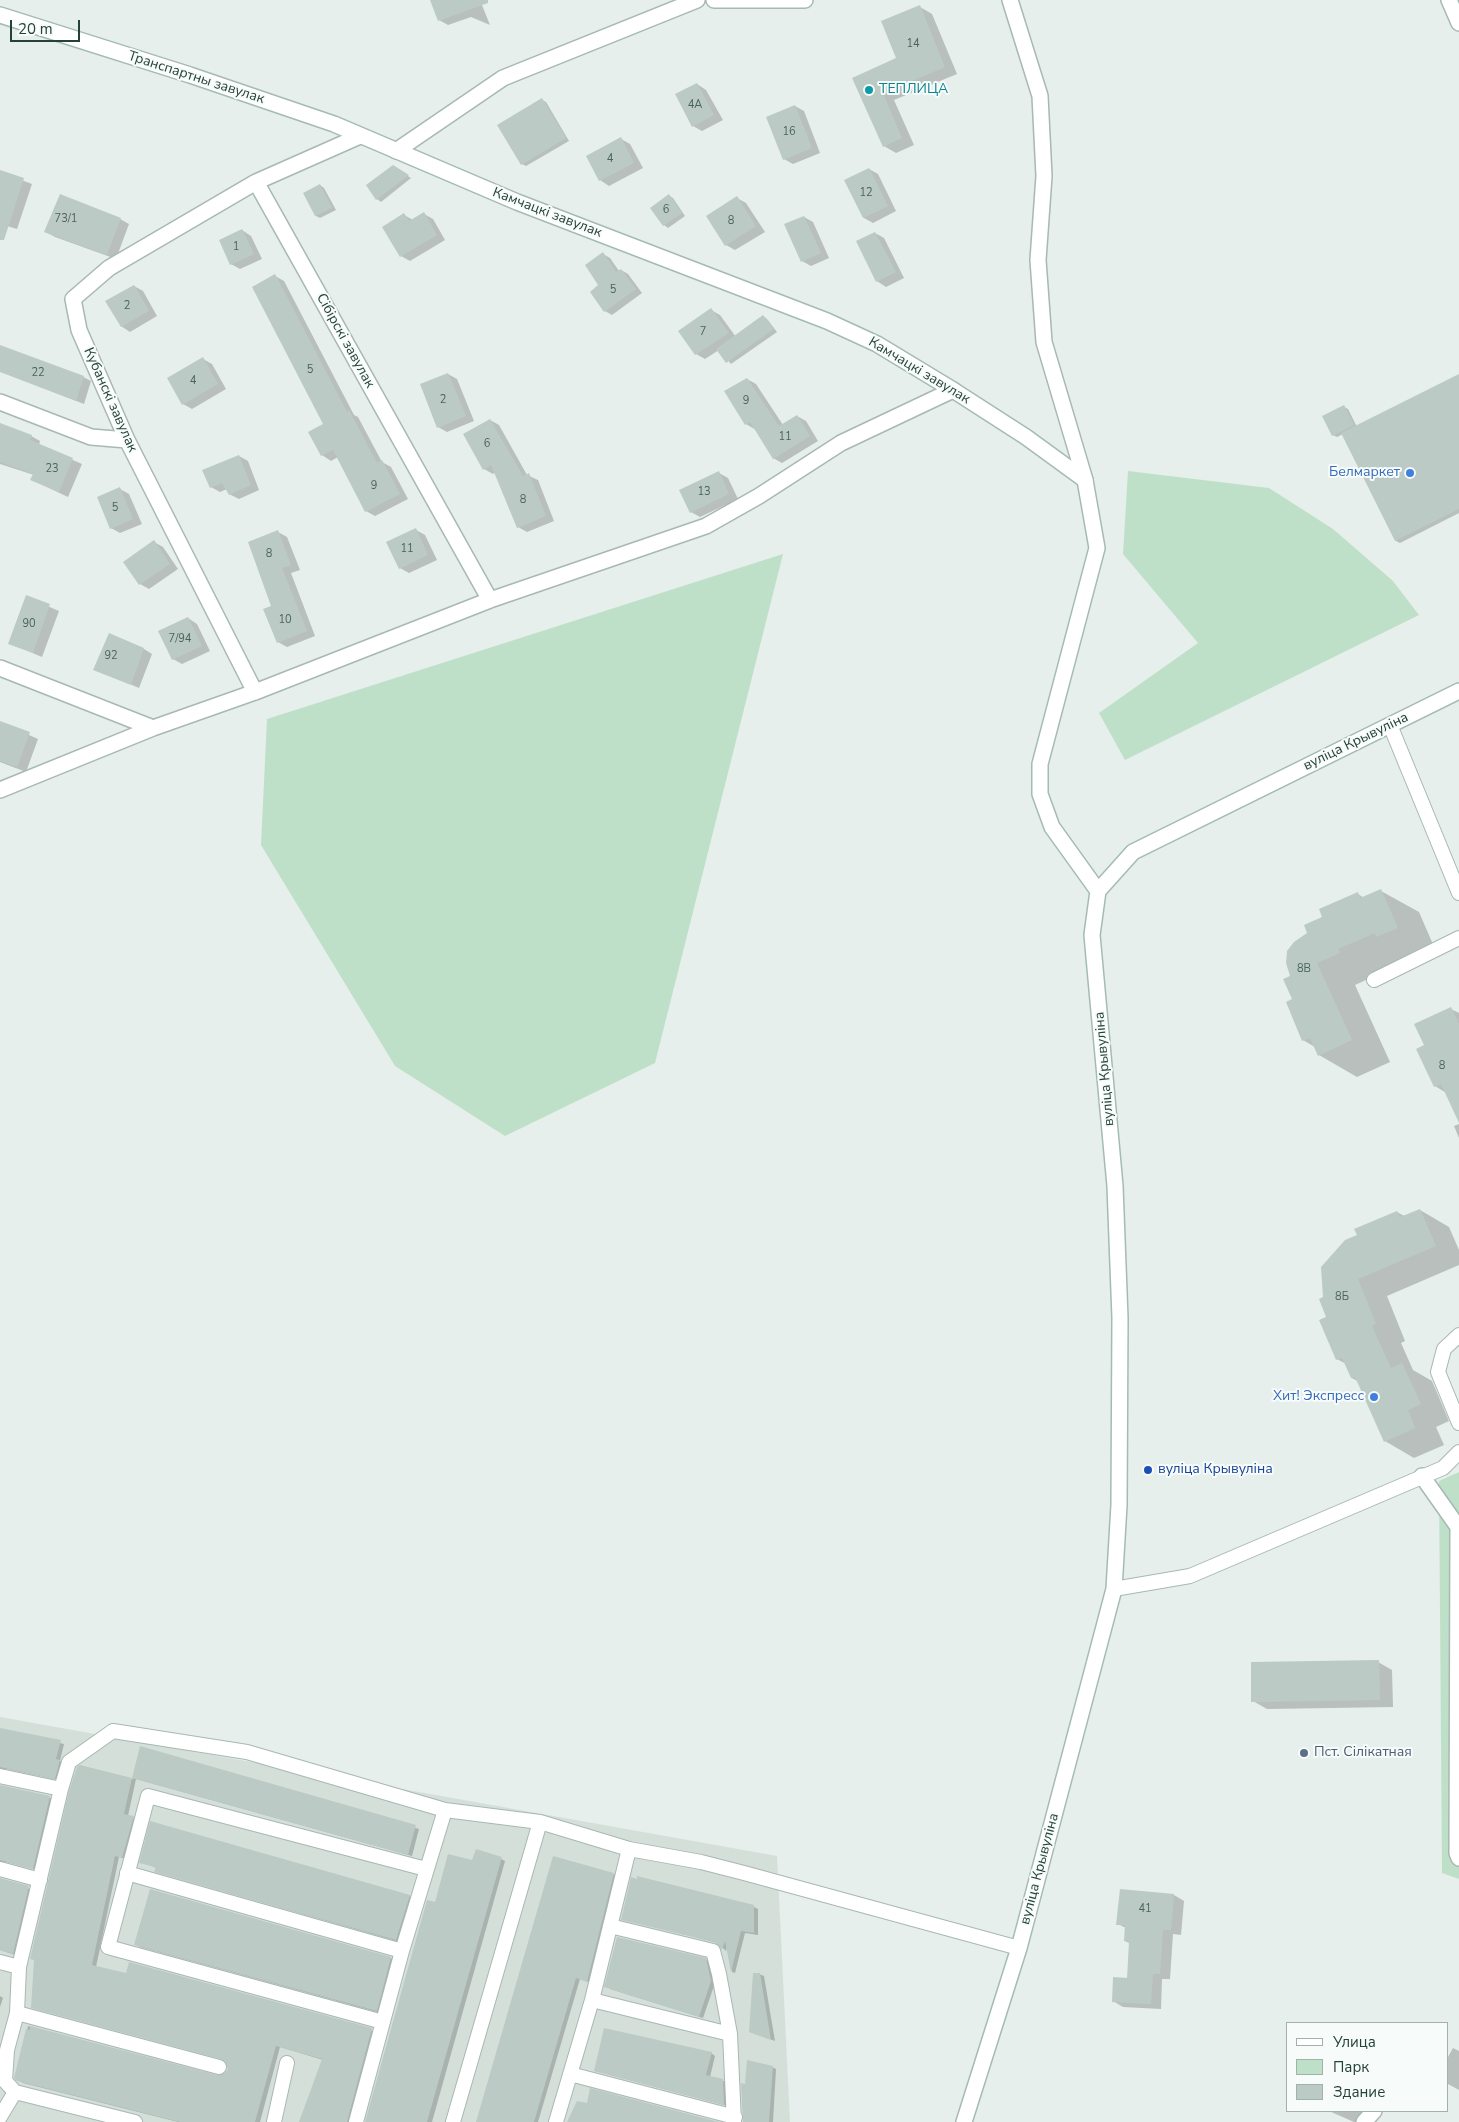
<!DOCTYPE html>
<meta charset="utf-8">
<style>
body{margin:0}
#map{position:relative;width:1459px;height:2122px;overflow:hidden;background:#e6efeb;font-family:"Nunito Sans",sans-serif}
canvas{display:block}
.legend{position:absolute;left:1286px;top:2022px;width:162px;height:90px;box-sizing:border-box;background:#f7fbf9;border:1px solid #a3b1ad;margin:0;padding:6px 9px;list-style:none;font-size:15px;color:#24423a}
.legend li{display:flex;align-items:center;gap:10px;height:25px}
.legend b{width:25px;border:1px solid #a3b1ad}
.scale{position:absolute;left:10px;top:20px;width:70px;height:22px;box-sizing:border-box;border:2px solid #24423a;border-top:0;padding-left:6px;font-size:15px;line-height:18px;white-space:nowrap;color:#24423a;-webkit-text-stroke:4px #f7fbf9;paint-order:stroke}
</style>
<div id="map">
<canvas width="1459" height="2122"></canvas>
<ul class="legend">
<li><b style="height:6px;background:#fff"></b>Улица</li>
<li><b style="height:14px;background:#bfe0c8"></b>Парк</li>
<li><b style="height:14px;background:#bbcac4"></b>Здание</li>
</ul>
<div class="scale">20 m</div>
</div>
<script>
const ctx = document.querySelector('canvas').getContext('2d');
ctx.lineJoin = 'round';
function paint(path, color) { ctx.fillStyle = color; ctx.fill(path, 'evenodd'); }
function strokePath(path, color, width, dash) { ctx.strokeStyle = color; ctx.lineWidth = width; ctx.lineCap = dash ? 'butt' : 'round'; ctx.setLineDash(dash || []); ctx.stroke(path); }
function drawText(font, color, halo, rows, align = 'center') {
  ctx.font = font + ' "Nunito Sans",sans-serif'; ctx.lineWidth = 4; ctx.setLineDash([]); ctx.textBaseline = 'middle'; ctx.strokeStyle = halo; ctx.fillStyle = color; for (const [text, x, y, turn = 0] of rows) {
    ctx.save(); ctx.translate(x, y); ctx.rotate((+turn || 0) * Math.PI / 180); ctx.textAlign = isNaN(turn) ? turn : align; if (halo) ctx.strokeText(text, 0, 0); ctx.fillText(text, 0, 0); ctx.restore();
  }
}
paint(new Path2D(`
 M 0,1717 L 777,1856 L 790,2122 L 0,2122 Z`), '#d4dfda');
paint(new Path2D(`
 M 1128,471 L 1269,488 L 1333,529 L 1393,581 L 1419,615 L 1125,760 L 1099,713 L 1198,643 L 1123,554 Z
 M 783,554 L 655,1063 L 505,1136 L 395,1066 L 261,845 L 267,719 Z
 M 1459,1472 L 1459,1879 L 1442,1873 L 1439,1481 Z`), '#bfe0c8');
paint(new Path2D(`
 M 431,0 L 480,0 L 490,25 L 471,17 L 448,25 L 439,20 Z
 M 920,7 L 932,14 L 957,74 L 894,100 L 914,145 L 896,153 L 884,146 L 854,79 L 897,59 Z
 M 697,84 L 706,90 L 723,120 L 702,131 L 693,126 Z
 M 542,100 L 546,102 L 569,141 L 526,166 L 522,164 Z
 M 795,106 L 804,111 L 820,153 L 793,164 L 784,159 Z
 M 621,139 L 630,144 L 643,168 L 609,186 L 600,180 Z
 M 393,167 L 411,178 L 381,202 L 377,199 L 367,185 Z
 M 869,169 L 878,174 L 896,211 L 873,223 L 864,218 Z
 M 0,172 L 32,184 L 17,229 L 0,224 Z
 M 320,185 L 324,188 L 336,210 L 320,218 L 316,216 L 305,193 Z
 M 669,196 L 673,198 L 685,216 L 668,228 L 664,225 L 652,208 Z
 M 737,198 L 746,203 L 765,232 L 735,250 L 726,245 Z
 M 424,214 L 433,219 L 445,240 L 410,261 L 401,256 L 404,215 L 413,220 Z
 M 804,217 L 813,222 L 829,258 L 811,266 L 802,261 Z
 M 120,219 L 129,224 L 116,259 L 55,237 L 46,232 Z
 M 242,230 L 251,236 L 262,259 L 240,269 L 231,264 Z
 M 875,233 L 884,238 L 904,278 L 886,287 L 877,281 Z
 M 603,254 L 610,258 L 619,271 L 621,270 L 628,274 L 642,293 L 612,315 L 605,311 L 600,286 Z
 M 275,276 L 284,281 L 354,415 L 358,417 L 382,462 L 391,467 L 408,499 L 375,516 L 366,511 L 338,457 L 331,461 L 322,455 L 325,425 Z
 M 134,286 L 143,291 L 157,316 L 130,332 L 121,326 Z
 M 711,310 L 720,315 L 736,337 L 763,316 L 767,319 L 777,332 L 731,364 L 719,350 L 705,359 L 696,354 Z
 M 203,359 L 212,364 L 226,389 L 192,409 L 183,404 Z
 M 448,374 L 457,379 L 474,421 L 447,432 L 438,427 Z
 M 1459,375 L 1459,513 L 1400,543 L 1396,541 L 1343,434 L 1337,437 L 1333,435 L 1344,407 L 1348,409 L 1357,427 Z
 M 83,377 L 91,381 L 84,404 L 18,378 Z
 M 747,379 L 756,384 L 783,425 L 797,416 L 806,421 L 818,441 L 782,463 L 773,458 L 756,430 L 746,424 Z
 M 490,420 L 499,425 L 527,475 L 538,480 L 554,521 L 527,532 L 518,527 L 496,472 L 493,474 L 484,469 Z
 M 0,426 L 31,436 L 40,441 L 39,445 L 82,464 L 68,497 L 32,480 L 34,475 L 0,464 Z
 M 239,456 L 248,461 L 259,490 L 239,499 L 229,494 L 227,489 L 220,492 L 211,487 Z
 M 719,473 L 728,478 L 738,499 L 700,517 L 691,512 Z
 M 120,489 L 129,494 L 142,524 L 120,533 L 111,528 Z
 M 416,530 L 425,535 L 437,560 L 409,573 L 400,568 Z
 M 278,532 L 287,537 L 300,570 L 291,573 L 315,636 L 287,647 L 278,642 L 273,607 Z
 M 154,542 L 163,547 L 178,569 L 149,589 L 140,584 Z
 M 26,597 L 59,611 L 42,657 L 9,643 Z
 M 188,618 L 197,624 L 210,651 L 182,664 L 173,659 Z
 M 144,649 L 152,654 L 139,688 L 95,669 Z
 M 0,722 L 38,739 L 26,772 L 0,762 Z
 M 1381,891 L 1419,912 L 1435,949 L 1410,955 L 1375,971 L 1377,975 L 1355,985 L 1390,1062 L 1357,1077 L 1319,1055 L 1315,1047 L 1303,1040 L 1293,1000 L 1291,976 L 1309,933 L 1324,917 L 1358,894 L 1364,898 Z
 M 1451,1009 L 1459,1013 L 1459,1120 L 1448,1094 L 1435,1086 L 1425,1046 Z
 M 1459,1124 L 1459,1138 L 1454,1126 Z
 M 1420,1210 L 1449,1227 L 1459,1250 L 1459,1265 L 1387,1296 L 1405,1341 L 1401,1343 L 1413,1370 L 1432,1381 L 1449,1421 L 1436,1427 L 1444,1445 L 1414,1458 L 1385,1441 L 1359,1382 L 1352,1378 L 1346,1364 L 1337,1359 L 1325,1298 L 1358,1235 L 1397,1212 L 1404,1216 Z
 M 1378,1662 L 1392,1670 L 1393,1707 L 1267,1709 L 1253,1701 Z
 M 0,1729 L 64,1744 L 60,1761 L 64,1763 L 59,1780 L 7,1769 L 0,1771 Z
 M 141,1747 L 419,1829 L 412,1856 L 136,1779 L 128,1816 L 137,1820 L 127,1859 L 119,1857 L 96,1967 L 127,1975 L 130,1963 L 376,2032 L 351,2122 L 300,2122 L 323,2060 L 280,2047 L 260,2122 L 178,2122 L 23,2083 L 16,2078 L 28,2026 L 217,2077 L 226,2075 L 229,2069 L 227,2060 L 37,2009 L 80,1766 L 133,1779 Z
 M 0,1786 L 54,1799 L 37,1870 L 7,1862 L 0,1864 Z
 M 501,1859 L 505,1861 L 432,2122 L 366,2122 L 436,1904 L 473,1861 Z
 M 141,1862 L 409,1896 L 413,1898 L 400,1942 L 160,1873 L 157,1868 Z
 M 614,1874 L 618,1876 L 592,1983 L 580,1979 L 538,2122 L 477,2122 Z
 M 0,1879 L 33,1890 L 15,1955 L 0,1950 Z
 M 151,1890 L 391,1958 L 395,1961 L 381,2013 L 140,1947 L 136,1944 Z
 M 1121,1890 L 1174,1895 L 1184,1901 L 1181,1935 L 1173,1934 L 1170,1979 L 1162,1979 L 1161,2009 L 1123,2007 L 1113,2001 L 1128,1979 L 1131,1944 L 1125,1941 L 1126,1928 L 1118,1924 Z
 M 754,1907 L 758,1909 L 758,1935 L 745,1933 L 735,1973 L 732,1972 L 727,1947 L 726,1951 L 718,1943 L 622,1919 Z
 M 705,1959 L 710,1962 L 715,1983 L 703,2018 L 610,1989 Z
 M 759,1974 L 764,1976 L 775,2041 L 750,2032 Z
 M 0,1996 L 3,1998 L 0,2007 Z
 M 1453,2048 L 1459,2051 L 1459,2090 L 1448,2084 L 1448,2057 Z
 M 711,2053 L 715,2056 L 710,2077 L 727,2082 L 728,2106 L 595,2071 Z
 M 772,2067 L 776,2069 L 773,2122 L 744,2122 L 746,2085 Z
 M 1329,2111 L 1370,2111 L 1366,2122 L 1354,2122 Z`), '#0003');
paint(new Path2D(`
 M 430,0 L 488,0 L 488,3 L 438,21 Z
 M 920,5 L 945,67 L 883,93 L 902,138 L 883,147 L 852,78 L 896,58 L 881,21 Z
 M 697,83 L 714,115 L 692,127 L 675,94 Z
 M 542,98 L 566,138 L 521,165 L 497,125 Z
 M 795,105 L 812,148 L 783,160 L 766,117 Z
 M 621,137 L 634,163 L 599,181 L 586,156 Z
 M 393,165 L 409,175 L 376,200 L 366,185 Z
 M 869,168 L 888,206 L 863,218 L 844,180 Z
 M 0,170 L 24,178 L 4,240 L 0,240 Z
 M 320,184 L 332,208 L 315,216 L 303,193 Z
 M 60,194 L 121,218 L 107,255 L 44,232 Z
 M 669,194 L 682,213 L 663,226 L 650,208 Z
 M 737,196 L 756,226 L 725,246 L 706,216 Z
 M 424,212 L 437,235 L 400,257 L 382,227 L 404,213 L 409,221 Z
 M 804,216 L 821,253 L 801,262 L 784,224 Z
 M 242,229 L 254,254 L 230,265 L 219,240 Z
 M 875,232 L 896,272 L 876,282 L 856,241 Z
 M 603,252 L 616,272 L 621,269 L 636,289 L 604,312 L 590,292 L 598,285 L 585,265 Z
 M 275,274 L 347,412 L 349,410 L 377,463 L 382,460 L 400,494 L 365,512 L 333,450 L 321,456 L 308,432 L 323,424 L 252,287 Z
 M 134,285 L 149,311 L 121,327 L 105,301 Z
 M 711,308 L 729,333 L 695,355 L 678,331 Z
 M 763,315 L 774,329 L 726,363 L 716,349 Z
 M 0,345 L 84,376 L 76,401 L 0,372 Z
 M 203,357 L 218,384 L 182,405 L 167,378 Z
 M 448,373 L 466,416 L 437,428 L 420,384 Z
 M 1459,374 L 1459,509 L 1395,541 L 1341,433 Z
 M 747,378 L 779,426 L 797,415 L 810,436 L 773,459 L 750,422 L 745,425 L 724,391 Z
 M 1344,405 L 1354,425 L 1332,436 L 1322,416 Z
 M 490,419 L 523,476 L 529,473 L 546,516 L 517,528 L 491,465 L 483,470 L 463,434 Z
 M 0,423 L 32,435 L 30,440 L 73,458 L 59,492 L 30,480 L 33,474 L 0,462 Z
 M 239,455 L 251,485 L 229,495 L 222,483 L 210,488 L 202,470 Z
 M 719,471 L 729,494 L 690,513 L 679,490 Z
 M 120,487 L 133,519 L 110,529 L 97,497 Z
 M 416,528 L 428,555 L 399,569 L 386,542 Z
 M 278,530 L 291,565 L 282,568 L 307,631 L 277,643 L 263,609 L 271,606 L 248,542 Z
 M 154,540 L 170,564 L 139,585 L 123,562 Z
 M 26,595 L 50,604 L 33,653 L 8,644 Z
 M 188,617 L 202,646 L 172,660 L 158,631 Z
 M 109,633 L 144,648 L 131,685 L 93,670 Z
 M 0,721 L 30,732 L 17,767 L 0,761 Z
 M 1381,889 L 1398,928 L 1376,937 L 1375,933 L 1338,949 L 1340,953 L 1317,963 L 1352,1040 L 1318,1056 L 1310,1038 L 1302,1041 L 1286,1002 L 1292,999 L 1283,979 L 1290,976 L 1286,963 L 1287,951 L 1294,942 L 1307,933 L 1304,925 L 1322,917 L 1319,909 L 1358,892 L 1360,898 Z
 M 1451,1007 L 1459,1024 L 1459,1123 L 1441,1084 L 1434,1087 L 1416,1049 L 1424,1045 L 1414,1024 Z
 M 1420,1209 L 1436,1246 L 1358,1279 L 1376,1324 L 1372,1326 L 1391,1368 L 1402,1363 L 1421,1404 L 1408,1410 L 1415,1428 L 1384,1442 L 1355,1377 L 1351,1378 L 1342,1358 L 1336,1360 L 1319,1320 L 1326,1317 L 1319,1299 L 1323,1297 L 1321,1267 L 1345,1240 L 1357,1235 L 1354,1229 L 1397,1211 L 1400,1217 Z
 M 1379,1660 L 1380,1700 L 1251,1702 L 1251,1662 Z
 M 0,1728 L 61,1740 L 56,1759 L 60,1760 L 55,1779 L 0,1767 Z
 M 140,1746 L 416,1825 L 408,1855 L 132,1778 Z
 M 80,1765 L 132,1778 L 124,1814 L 134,1816 L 122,1858 L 115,1856 L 92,1965 L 126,1973 L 129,1962 L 372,2028 L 347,2122 L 299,2122 L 322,2059 L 276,2046 L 255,2122 L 180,2122 L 17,2081 L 14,2078 L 26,2029 L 30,2030 L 30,2026 L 217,2075 L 225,2073 L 228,2069 L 225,2061 L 221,2059 L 31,2008 L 34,1960 L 30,1959 L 69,1791 L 77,1767 Z
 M 0,1785 L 50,1796 L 33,1869 L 0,1860 Z
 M 150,1821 L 410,1895 L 396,1940 L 154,1872 L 156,1867 L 139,1863 Z
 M 476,1849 L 502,1857 L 427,2122 L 365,2122 L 427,1900 L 435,1902 L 448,1854 L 472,1860 Z
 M 553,1856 L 614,1873 L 587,1982 L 576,1978 L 534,2122 L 476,2122 Z
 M 637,1876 L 754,1905 L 754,1933 L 741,1931 L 731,1972 L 725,1941 L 722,1950 L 715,1942 L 621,1920 L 631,1877 L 637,1879 Z
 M 0,1878 L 29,1886 L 13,1954 L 0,1950 Z
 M 150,1889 L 391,1957 L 377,2011 L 134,1945 Z
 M 1120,1889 L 1174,1894 L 1171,1930 L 1163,1930 L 1160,1974 L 1153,1974 L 1151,2004 L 1112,2002 L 1113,1977 L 1127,1978 L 1129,1942 L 1124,1941 L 1125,1925 L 1116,1925 Z
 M 617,1937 L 706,1958 L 711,1981 L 699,2017 L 604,1987 Z
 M 753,1973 L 760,1973 L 771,2040 L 749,2032 Z
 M 604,2028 L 712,2052 L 706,2075 L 723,2079 L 724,2105 L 594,2071 Z
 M 747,2060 L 773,2066 L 769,2122 L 743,2122 L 741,2083 L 745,2084 Z
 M 590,2088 L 719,2122 L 567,2122 L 577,2101 L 587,2103 Z`), '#bbcac4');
const lane = new Path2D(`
 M 1390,725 L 1459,893
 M 1374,980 L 1459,938
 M 1459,1335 L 1444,1349 L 1438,1372 L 1459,1423
 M 1114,1589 L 1190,1576 L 1443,1468 L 1459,1452
 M 0,1776 L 61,1789
 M 0,1869 L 40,1880
 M 127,1873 L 402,1951
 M 610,1926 L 713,1951 L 719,1974 L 730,2034 L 734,2122
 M 0,1962 L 19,1967
 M 592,2000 L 730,2034
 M 383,2022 L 108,1947 L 148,1796 L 426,1869
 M 219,2067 L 17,2013 L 19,1967 L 61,1789 L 69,1762 L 113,1731 L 247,1752 L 445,1810 L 540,1822 L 629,1849 L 701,1862 L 744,1873 L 1019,1948
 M 570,2074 L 735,2117
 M 15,2092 L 5,2081 L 7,2050 L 17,2013
 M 0,2117 L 15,2092 L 135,2122
 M 274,2122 L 287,2063
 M 356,2122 L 402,1951 L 445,1810
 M 453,2122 L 540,1822
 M 556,2122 L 592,2000 L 629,1849`);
const street = new Path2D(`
 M 714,0 L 805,0
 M 1010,0 L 1040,96 L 1044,176 L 1038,260 L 1044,342 L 1085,480
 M 1449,0 L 1459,23
 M 396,151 L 503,78 L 697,0
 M 256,182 L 490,600
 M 0,402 L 91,437 L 127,440
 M 0,668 L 153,728
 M 255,692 L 127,440 L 79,330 L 73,299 L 109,268 L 256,182 L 360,136
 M 0,790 L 153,728 L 255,692 L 490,600 L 706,526 L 759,496 L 841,443 L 953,390
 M 1422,1476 L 1458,1527 L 1457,1853 L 1459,1858
 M 1364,2122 L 1374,2111`);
const secondary = new Path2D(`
 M 0,15 L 190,75 L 334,124 L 517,202 L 827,321 L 877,344 L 953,390 L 1026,437 L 1085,480 L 1097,548 L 1040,764 L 1040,794 L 1052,827 L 1098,891
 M 964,2122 L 1019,1948 L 1114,1589 L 1119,1505 L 1120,1318 L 1115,1186 L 1092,935 L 1098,891 L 1133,852 L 1459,691`);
strokePath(lane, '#a8b8b2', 16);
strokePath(street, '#a8b8b2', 18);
strokePath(secondary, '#a4bbb3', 18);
strokePath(lane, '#fff', 14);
strokePath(street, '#fff', 15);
strokePath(secondary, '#fff', 15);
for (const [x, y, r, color] of [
 [869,90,5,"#0f9aa8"],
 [1410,473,5,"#3f7fe0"],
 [1374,1397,5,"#3f7fe0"],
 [1148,1470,5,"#1a4fb4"],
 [1304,1753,5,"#5c6f8a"]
]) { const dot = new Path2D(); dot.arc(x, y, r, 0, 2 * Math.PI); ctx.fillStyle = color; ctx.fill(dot); strokePath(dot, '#f7fbf9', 2); }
drawText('11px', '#4a645c', null, [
 ["14",913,44],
 ["4А",695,105],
 ["16",789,132],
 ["4",610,159],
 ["12",866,193],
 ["6",666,210],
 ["73/1",66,219],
 ["8",731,221],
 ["1",236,247],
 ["5",613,290],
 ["2",127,306],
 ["7",703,332],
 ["5",310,370],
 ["22",38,373],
 ["4",193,381],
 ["2",443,400],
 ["9",746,401],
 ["11",785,437],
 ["6",487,444],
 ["23",52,469],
 ["9",374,486],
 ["13",704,492],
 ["8",523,500],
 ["5",115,508],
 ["11",407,549],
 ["8",269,554],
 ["10",285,620],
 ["90",29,624],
 ["7/94",180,639],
 ["92",111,656],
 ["8В",1304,969],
 ["8",1442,1066],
 ["8Б",1342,1297],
 ["41",1145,1909]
]);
drawText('14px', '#24423a', '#f7fbf9', [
 ["Транспартны завулак",196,78,18],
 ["Камчацкі завулак",547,213,21],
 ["Сібірскі завулак",345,341,61],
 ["Камчацкі завулак",919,371,31],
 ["Кубанскі завулак",110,400,66],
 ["вуліца Крывуліна",1356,742,-26],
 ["вуліца Крывуліна",1105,1069,-95],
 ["вуліца Крывуліна",1040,1869,-75]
]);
drawText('14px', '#0d838f', '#f7fbf9', [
 ["ТЕПЛИЦА",879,90]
], 'left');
drawText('14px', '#366cbe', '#f7fbf9', [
 ["Белмаркет",1400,473],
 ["Хит! Экспресс",1364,1397]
], 'right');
drawText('14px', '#164399', '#f7fbf9', [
 ["вуліца Крывуліна",1158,1470]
], 'left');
drawText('14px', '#4e5e75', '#f7fbf9', [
 ["Пст. Сілікатная",1314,1753]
], 'left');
</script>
